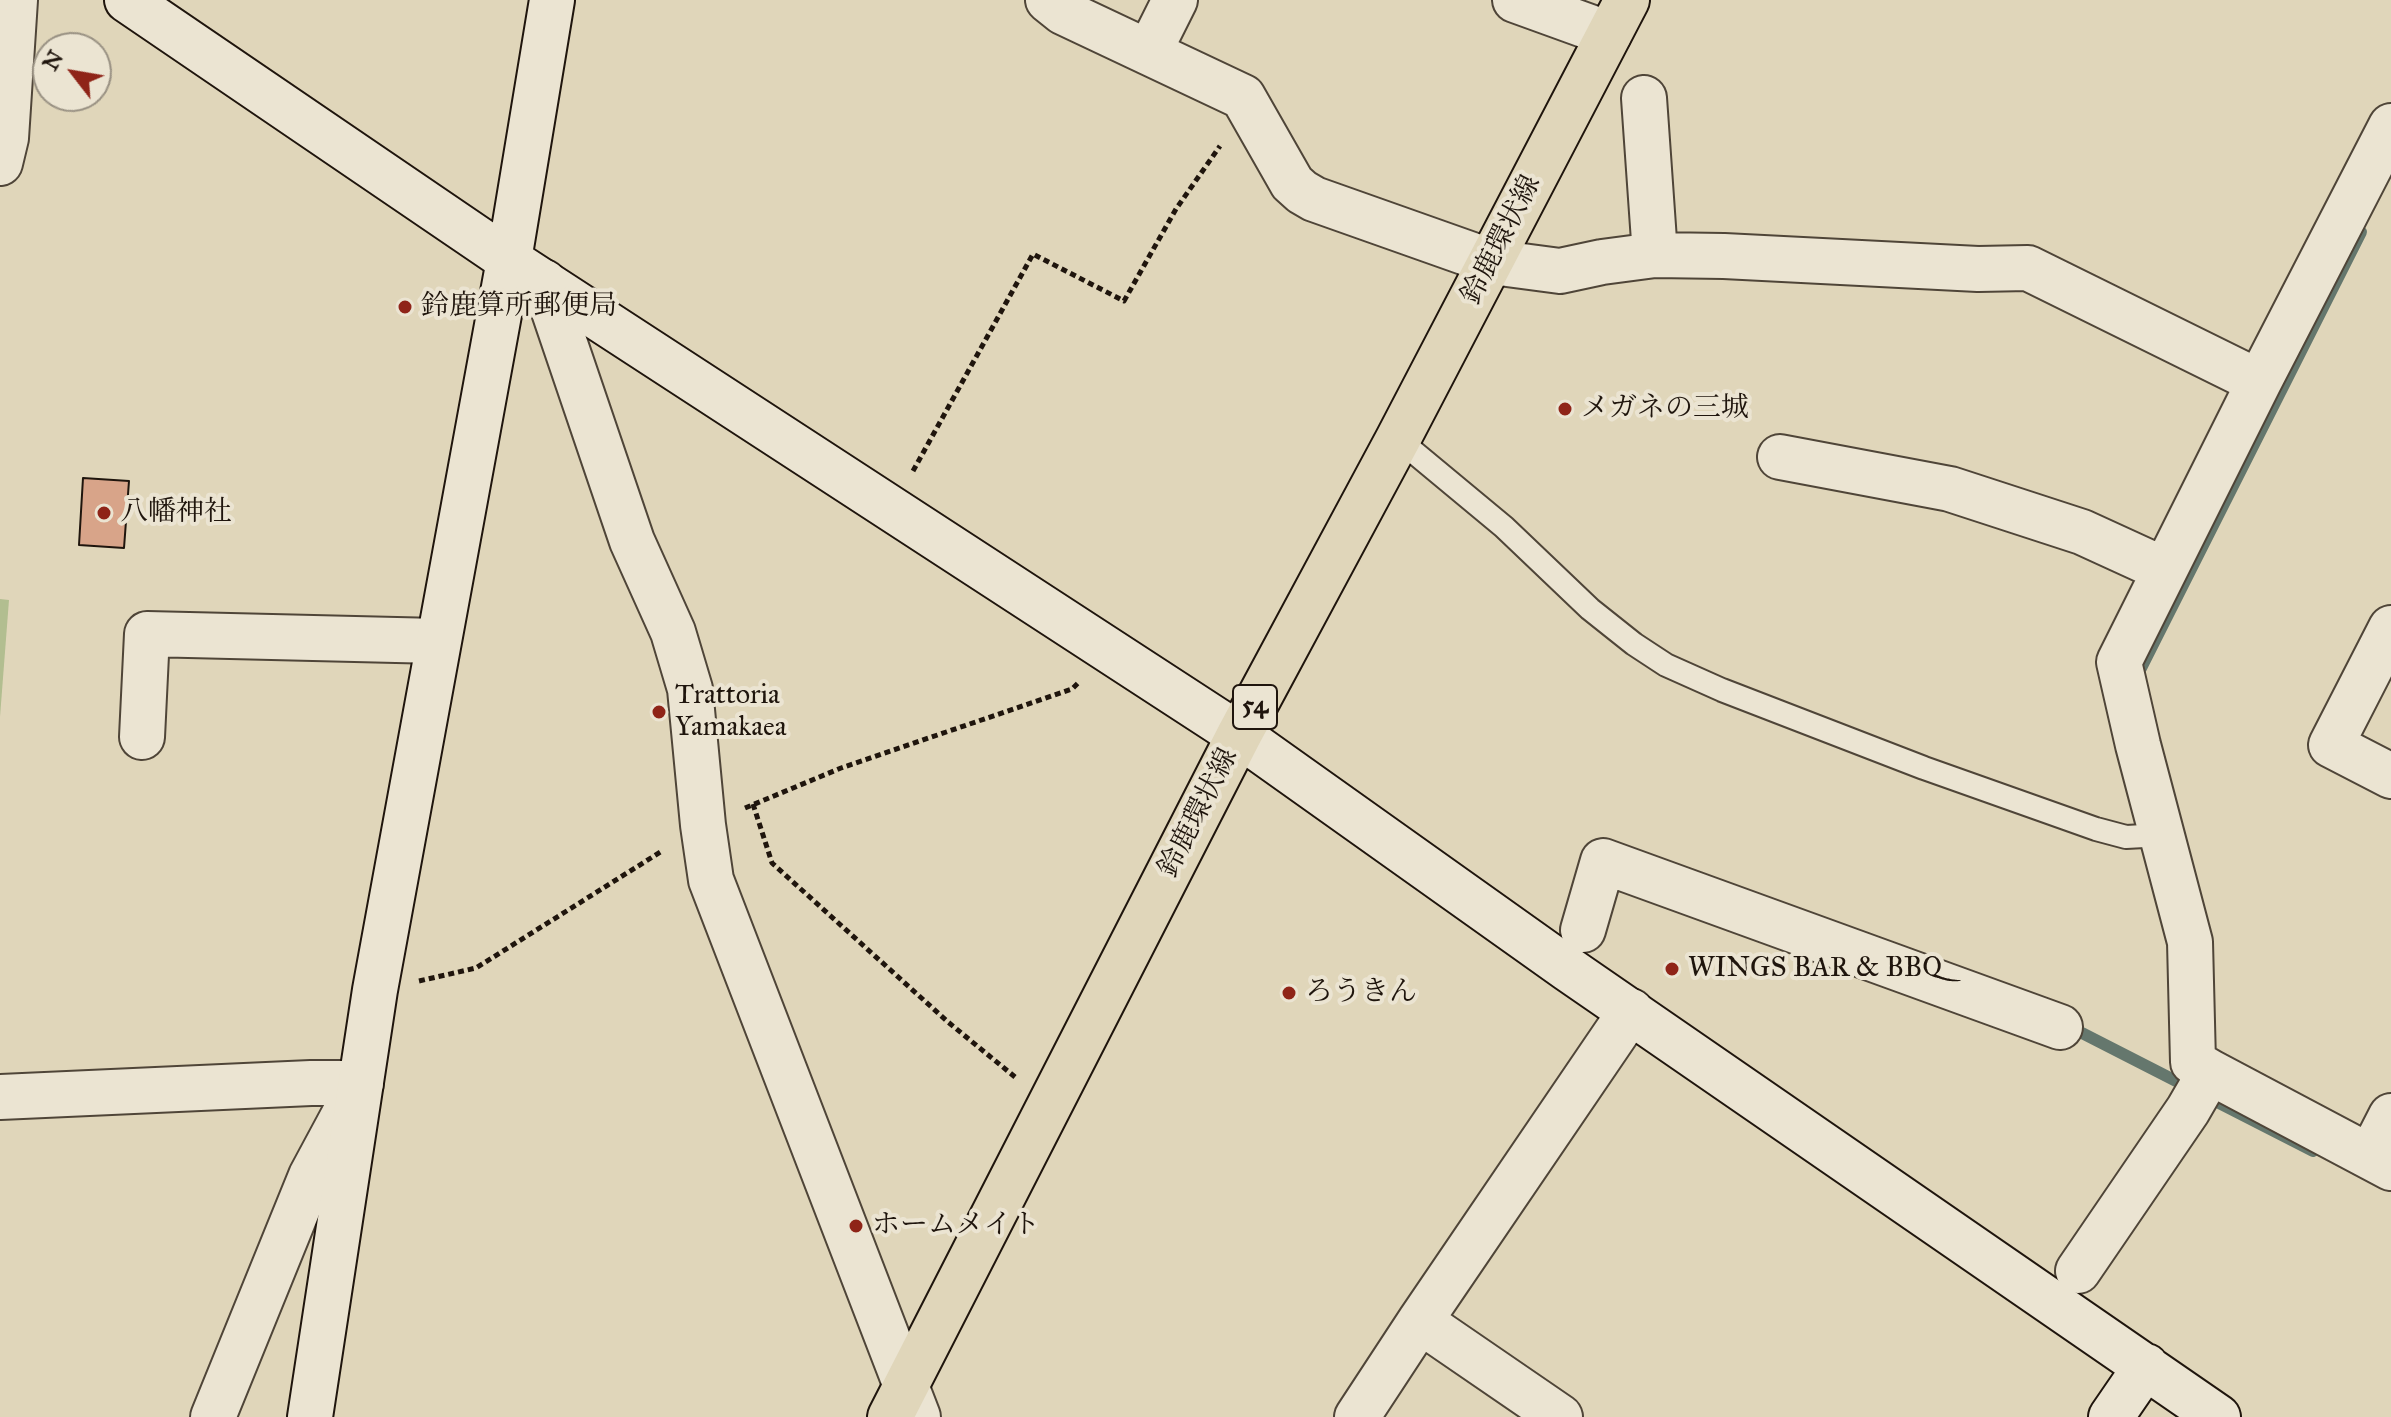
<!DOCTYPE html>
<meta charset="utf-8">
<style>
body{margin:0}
#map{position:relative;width:2391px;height:1417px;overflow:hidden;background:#e0d6ba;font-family:"IM FELL Great Primer",serif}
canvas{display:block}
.north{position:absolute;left:32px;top:32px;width:80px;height:80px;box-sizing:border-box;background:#ebe4d2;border:2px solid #999183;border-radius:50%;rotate:301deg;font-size:22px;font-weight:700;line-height:32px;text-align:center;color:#1f150d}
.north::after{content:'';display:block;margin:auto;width:28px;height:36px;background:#8f2418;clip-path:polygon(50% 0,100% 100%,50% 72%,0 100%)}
</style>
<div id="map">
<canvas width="2391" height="1417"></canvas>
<div class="north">N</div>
</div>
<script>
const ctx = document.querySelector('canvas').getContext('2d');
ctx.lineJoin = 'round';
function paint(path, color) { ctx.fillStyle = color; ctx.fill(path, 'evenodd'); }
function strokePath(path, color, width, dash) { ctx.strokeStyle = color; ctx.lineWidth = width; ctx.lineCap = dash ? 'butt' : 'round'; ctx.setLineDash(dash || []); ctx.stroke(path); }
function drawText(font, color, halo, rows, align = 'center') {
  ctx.font = font + ' "IM FELL Great Primer","Noto Serif JP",serif'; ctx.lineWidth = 8; ctx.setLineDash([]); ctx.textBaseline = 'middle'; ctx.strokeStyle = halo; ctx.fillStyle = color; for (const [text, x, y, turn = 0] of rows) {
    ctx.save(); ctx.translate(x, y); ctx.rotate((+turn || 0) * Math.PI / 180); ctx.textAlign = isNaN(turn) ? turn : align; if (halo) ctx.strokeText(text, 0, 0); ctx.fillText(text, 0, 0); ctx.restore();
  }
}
paint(new Path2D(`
 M 0,599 L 9,600 L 0,717 Z`), '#b2be90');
strokePath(new Path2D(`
 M 2141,668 L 2361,232
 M 2082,1033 L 2313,1151`), '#65776d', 12);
const building = new Path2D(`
 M 83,478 L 129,481 L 124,548 L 79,545 Z`);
paint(building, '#d8a489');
strokePath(building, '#1f150d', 2);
const lane = new Path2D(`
 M 1398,439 L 1504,527 L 1590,609 L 1634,644 L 1666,665 L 1722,690 L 1924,768 L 2096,829 L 2126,837 L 2163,835`);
const street = new Path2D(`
 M 1048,0 L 1063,12 L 1243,97 L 1292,183 L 1302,192 L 1314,199 L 1492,262 L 1560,271 L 1602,262 L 1655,255 L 1724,256 L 1978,269 L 2028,268 L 2259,382
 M 1515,0 L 1609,34
 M 1149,52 L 1175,0
 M 1644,98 L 1655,255
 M 0,163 L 6,138 L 15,0
 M 544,282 L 632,541 L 673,632 L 690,689 L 703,825 L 711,880 L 918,1417
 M 1780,457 L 1950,489 L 2082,532 L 2165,570
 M 2391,628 L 2331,745 L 2391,776
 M 142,737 L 147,634 L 438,641
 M 1583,930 L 1603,861 L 2060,1027
 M 2210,1072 L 2391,1168
 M 0,1097 L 311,1083 L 361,1083 L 311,1176 L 213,1417
 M 2370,1157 L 2391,1116
 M 2078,1271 L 2188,1110 L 2210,1072 L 2193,1062 L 2190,942 L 2138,745 L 2119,662 L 2259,382 L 2391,126
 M 1420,1321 L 1560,1417
 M 1357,1417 L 1420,1321 L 1631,1011`);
const secondary = new Path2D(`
 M 127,0 L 509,260 L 1239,735 L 1568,969 L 2218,1417
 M 310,1417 L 375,990 L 509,260 L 552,0
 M 2111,1417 L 2146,1366`);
const primary = new Path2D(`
 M 890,1417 L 1239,735 L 1398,439 L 1627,0`);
strokePath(lane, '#4f4538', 26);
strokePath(street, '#4f4538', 48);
strokePath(secondary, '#1f150d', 48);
strokePath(primary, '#1f150d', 48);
strokePath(new Path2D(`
 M 913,471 L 1033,254 L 1124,301 L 1176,209 L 1220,146
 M 753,804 L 772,863 L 948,1022 L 1015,1077
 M 745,808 L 841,768 L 1072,689 L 1079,682
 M 419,981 L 476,968 L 662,851`), '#1f150d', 5, [6, 4]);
strokePath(lane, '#ebe4d2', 22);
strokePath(street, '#ebe4d2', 44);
strokePath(secondary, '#ebe4d2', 44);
strokePath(primary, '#e0d6ba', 44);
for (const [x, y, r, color] of [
 [405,307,8,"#8f2418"],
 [1565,409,8,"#8f2418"],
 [104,513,8,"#8f2418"],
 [659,712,8,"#8f2418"],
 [1672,969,8,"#8f2418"],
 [1289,993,8,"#8f2418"],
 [856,1226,8,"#8f2418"]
]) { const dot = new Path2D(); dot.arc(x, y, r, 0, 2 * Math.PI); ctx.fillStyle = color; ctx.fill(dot); strokePath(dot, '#ebe4d2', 3); }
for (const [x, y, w] of [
 [1255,707,44]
]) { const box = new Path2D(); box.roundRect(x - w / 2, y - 22, w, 44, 6); ctx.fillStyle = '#ebe4d2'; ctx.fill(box); strokePath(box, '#1f150d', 2); }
drawText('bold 26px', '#1f150d', null, [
 ["54",1255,707]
]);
drawText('28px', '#1f150d', '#ebe4d2', [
 ["鈴鹿環状線",1502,240,-63],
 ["鈴鹿環状線",1199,813,-63]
]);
drawText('28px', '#1f150d', '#ebe4d2', [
 ["鈴鹿算所郵便局",421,307],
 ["メガネの三城",1581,409],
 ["八幡神社",120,513],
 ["Trattoria",675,696],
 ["Yamakaea",675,728],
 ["WINGS BAR & BBQ",1688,969],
 ["ろうきん",1305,993],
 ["ホームメイト",872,1226]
], 'left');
</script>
